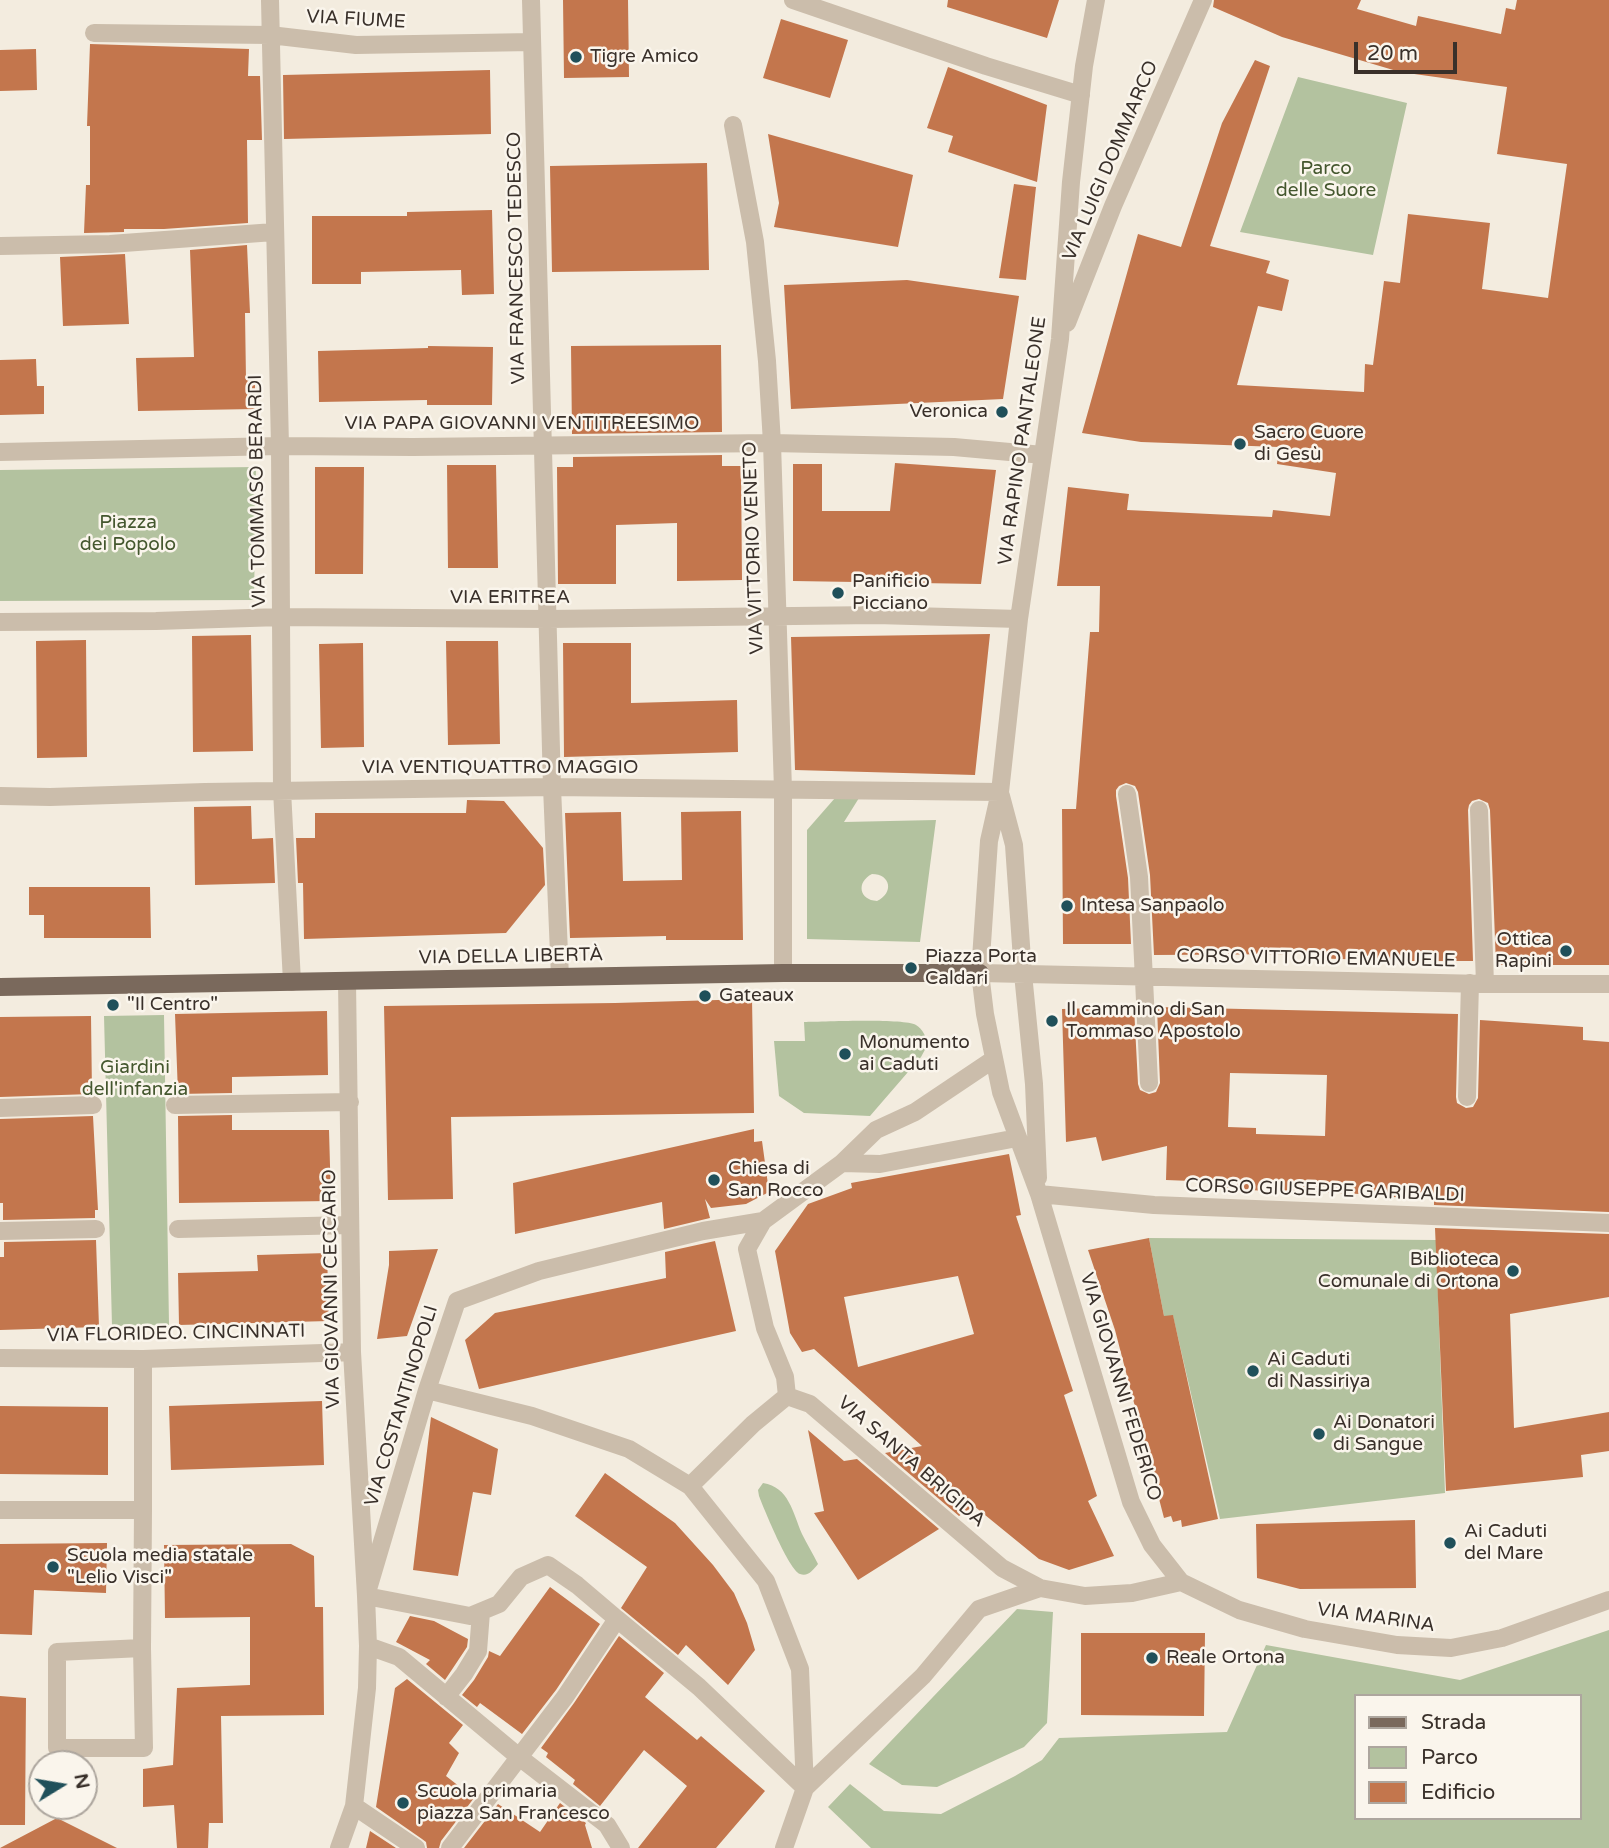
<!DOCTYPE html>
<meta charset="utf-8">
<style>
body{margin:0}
#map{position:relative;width:1609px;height:1848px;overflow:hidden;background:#f3ecdf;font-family:"Varela Round",sans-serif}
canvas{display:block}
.legend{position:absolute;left:1354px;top:1694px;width:228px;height:126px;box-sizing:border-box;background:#faf5ec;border:2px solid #ada69e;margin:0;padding:9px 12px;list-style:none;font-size:21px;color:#39302a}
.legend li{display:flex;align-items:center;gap:14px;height:35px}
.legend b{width:35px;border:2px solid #ada69e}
.north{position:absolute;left:28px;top:1750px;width:70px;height:70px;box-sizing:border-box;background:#faf5ec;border:2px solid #ada69e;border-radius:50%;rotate:79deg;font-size:19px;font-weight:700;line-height:28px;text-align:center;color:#39302a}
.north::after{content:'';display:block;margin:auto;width:24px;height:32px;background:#20505a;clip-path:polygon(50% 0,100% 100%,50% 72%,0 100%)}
.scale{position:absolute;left:1354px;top:42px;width:103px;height:32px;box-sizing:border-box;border:4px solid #39302a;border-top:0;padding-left:9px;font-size:21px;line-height:24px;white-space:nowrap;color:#39302a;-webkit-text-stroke:5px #faf5ec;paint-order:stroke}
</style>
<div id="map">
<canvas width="1609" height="1848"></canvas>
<ul class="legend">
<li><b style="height:9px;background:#7a695c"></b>Strada</li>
<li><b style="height:19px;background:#b3c29f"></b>Parco</li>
<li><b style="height:19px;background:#c3764d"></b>Edificio</li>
</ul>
<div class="north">N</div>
<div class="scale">20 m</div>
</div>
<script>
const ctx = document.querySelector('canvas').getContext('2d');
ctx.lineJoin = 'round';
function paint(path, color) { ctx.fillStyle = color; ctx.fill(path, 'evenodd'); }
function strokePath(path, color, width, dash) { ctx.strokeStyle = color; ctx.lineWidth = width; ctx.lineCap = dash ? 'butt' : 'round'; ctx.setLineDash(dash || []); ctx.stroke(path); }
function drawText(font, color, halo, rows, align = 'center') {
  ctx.font = font + ' "Varela Round",sans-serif'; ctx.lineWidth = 5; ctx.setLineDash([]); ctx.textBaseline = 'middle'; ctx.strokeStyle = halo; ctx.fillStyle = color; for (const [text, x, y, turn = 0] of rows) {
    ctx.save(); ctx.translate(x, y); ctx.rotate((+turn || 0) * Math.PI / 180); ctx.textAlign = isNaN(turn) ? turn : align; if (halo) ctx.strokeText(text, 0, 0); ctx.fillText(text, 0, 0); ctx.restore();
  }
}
paint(new Path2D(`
 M 1298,77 L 1407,103 L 1373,255 L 1240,232 Z
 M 256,467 L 254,600 L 0,601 L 0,470 Z
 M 835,798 L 859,798 L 844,822 L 936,820 L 920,942 L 807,939 L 807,830 ZM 872,874 C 891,874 894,893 877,901 C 859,900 856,882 872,874 Z
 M 164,1015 L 169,1325 L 112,1326 L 104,1016 Z
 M 804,1022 C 824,1022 902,1018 916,1025 C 923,1029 926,1037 928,1044 L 921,1057 L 870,1116 L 804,1113 L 779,1096 L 774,1041 L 805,1041 Z
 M 1149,1238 L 1436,1240 L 1445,1493 L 1220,1519 L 1173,1316 L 1164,1316 Z
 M 763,1483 C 789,1487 793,1513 802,1534 C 807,1544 813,1554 818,1564 C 813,1570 808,1577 800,1574 C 789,1570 764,1509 759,1496 L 758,1490 Z
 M 1017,1609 L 1053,1612 L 1047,1723 L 1024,1747 L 937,1787 L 902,1785 L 869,1764 Z
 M 1609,1630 L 1609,1848 L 871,1848 L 828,1807 L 850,1784 L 884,1811 L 941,1814 L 1015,1776 L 1042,1760 L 1059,1738 L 1227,1732 L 1266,1645 L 1460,1680 ZM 1355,1696 L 1579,1696 L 1579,1818 L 1355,1818 Z`), '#b3c29f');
paint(new Path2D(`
 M 563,0 L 628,0 L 629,77 L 564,78 Z
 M 948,0 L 1059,0 L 1047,38 L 947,7 Z
 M 1214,0 L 1361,0 L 1357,9 L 1416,26 L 1418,16 L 1501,34 L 1506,8 L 1515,10 L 1517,0 L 1609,0 L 1609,965 L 1496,965 L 1490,810 L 1488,803 L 1479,799 L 1472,801 L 1469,805 L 1468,810 L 1473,961 L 1405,961 L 1307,958 L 1307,954 L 1154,955 L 1150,875 L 1138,792 L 1135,786 L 1126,783 L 1119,786 L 1116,790 L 1116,796 L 1128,878 L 1131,944 L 1063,944 L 1062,809 L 1076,809 L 1090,632 L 1099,632 L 1100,586 L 1057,586 L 1068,487 L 1129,494 L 1127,510 L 1272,517 L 1273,510 L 1330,516 L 1336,473 L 1277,464 L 1279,447 L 1141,442 L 1082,433 L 1138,234 L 1181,247 L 1222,123 L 1255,60 L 1270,66 L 1210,246 L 1270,261 L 1266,273 L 1289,280 L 1282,311 L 1258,306 L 1237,385 L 1364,392 L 1365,364 L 1373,365 L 1384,281 L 1400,283 L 1408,214 L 1490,223 L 1482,289 L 1548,298 L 1567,164 L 1497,154 L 1507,87 L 1400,72 L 1282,37 L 1213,7 Z
 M 781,19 L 848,40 L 830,98 L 763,78 Z
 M 90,44 L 249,49 L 248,76 L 260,76 L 262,140 L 247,140 L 248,223 L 164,229 L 124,229 L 124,232 L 84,233 L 86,185 L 90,185 L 90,126 L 87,126 Z
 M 36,49 L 37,90 L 0,91 L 0,50 Z
 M 948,67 L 1047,105 L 1037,182 L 948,152 L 953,136 L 927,128 Z
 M 490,70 L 491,134 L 284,139 L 283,75 Z
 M 768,134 L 913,175 L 898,247 L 774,227 L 779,203 Z
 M 707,163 L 709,270 L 552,272 L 550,166 Z
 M 1014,184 L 1036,187 L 1026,280 L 999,278 Z
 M 492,210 L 494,294 L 462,295 L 461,270 L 361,272 L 361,284 L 312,284 L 312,216 L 407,216 L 407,212 Z
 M 247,245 L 250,313 L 245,313 L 246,380 L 255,380 L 255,409 L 138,411 L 136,358 L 194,357 L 190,250 Z
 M 125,254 L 129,324 L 63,326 L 60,257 Z
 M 907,280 L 1019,296 L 1003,399 L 791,409 L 784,285 Z
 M 721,345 L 722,432 L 572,434 L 571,346 Z
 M 428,346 L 493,347 L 492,405 L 427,405 L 427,400 L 319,402 L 318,351 L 428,348 Z
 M 36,359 L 37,386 L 44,386 L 44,414 L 0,415 L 0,360 Z
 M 722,455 L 722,466 L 741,466 L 742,580 L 677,581 L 677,523 L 616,525 L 616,584 L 558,584 L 557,467 L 573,467 L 573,457 Z
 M 895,463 L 996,470 L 981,584 L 793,581 L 793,464 L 822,464 L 822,511 L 890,511 Z
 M 447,465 L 496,465 L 498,568 L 448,568 Z
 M 315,467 L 364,467 L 363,574 L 315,574 Z
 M 990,634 L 975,775 L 795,770 L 791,637 Z
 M 251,635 L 253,751 L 193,752 L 192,636 Z
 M 86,640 L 87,757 L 37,758 L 36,641 Z
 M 446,641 L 498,641 L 500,744 L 448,745 Z
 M 363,643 L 364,747 L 321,748 L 319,644 Z
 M 563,643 L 631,643 L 631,703 L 737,700 L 738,752 L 564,757 Z
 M 467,800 L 504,801 L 543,848 L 545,885 L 506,933 L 304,939 L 303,883 L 298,883 L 296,838 L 315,838 L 315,813 L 466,813 Z
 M 251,806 L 252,839 L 273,838 L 275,883 L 195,885 L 194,807 Z
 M 741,811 L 743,940 L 666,940 L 666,936 L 570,938 L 565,813 L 621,812 L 623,881 L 682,880 L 681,812 Z
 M 29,887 L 150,887 L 151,938 L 44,938 L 44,915 L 29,915 Z
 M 752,999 L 754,1113 L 451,1117 L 453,1199 L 388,1200 L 384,1006 L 615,1003 Z
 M 1134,1007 L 1138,1084 L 1140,1090 L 1149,1094 L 1156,1092 L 1160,1083 L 1157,1007 L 1458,1014 L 1456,1097 L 1457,1103 L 1466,1108 L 1473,1107 L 1478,1098 L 1480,1020 L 1583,1027 L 1583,1040 L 1609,1042 L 1609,1212 L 1434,1205 L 1434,1198 L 1389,1197 L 1389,1195 L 1217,1189 L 1217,1182 L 1166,1180 L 1167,1146 L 1102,1161 L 1096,1137 L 1066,1142 L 1062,1009 ZM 1230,1073 L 1327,1075 L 1325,1136 L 1256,1134 L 1256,1128 L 1228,1127 Z
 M 327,1011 L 328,1075 L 232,1077 L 232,1093 L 178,1094 L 175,1014 Z
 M 91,1016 L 92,1094 L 0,1097 L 0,1017 Z
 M 232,1115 L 232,1130 L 329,1130 L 331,1201 L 179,1203 L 178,1116 Z
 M 93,1116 L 98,1210 L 95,1210 L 95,1218 L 3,1220 L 3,1203 L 0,1203 L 0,1119 Z
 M 754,1129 L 754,1142 L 762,1141 L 769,1192 L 746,1204 L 711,1208 L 705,1199 L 710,1218 L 664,1229 L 662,1202 L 515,1234 L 513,1183 Z
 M 1009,1154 L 1021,1215 L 1016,1216 L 1073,1391 L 1064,1395 L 1097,1496 L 1088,1501 L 1114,1556 L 1069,1570 L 1039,1559 L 974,1506 L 959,1516 L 885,1453 L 922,1446 L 814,1349 L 802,1352 L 790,1333 L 775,1251 L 808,1204 L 852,1188 L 851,1183 ZM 958,1276 L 974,1334 L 858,1367 L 844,1297 Z
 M 1435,1228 L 1609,1234 L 1609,1297 L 1510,1314 L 1514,1428 L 1609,1412 L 1609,1451 L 1581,1455 L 1583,1477 L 1446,1491 Z
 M 1149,1238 L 1164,1316 L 1173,1315 L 1218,1519 L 1182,1527 L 1181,1520 L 1173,1522 L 1171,1516 L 1164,1518 L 1115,1330 L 1088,1250 Z
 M 96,1240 L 99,1327 L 0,1330 L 0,1257 L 4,1257 L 4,1242 Z
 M 715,1241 L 736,1331 L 479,1389 L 465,1340 L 495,1313 L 666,1278 L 665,1252 Z
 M 438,1249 L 407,1336 L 377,1339 L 389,1265 L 389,1251 Z
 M 327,1253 L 329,1321 L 179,1325 L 178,1273 L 258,1271 L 257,1255 Z
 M 322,1401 L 324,1465 L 171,1470 L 169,1406 Z
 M 0,1406 L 108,1407 L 108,1475 L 0,1474 Z
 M 431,1417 L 498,1449 L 491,1495 L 473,1492 L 458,1576 L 413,1570 Z
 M 808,1430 L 844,1461 L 857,1459 L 939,1529 L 858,1580 L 814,1513 L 824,1511 Z
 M 605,1473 L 675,1523 L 713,1565 L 734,1593 L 747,1623 L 755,1650 L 728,1685 L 686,1645 L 678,1655 L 621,1608 L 647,1567 L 575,1516 Z
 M 1415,1520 L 1416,1588 L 1300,1589 L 1257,1578 L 1256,1524 Z
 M 107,1543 L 106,1593 L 34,1590 L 32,1635 L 0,1634 L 0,1544 Z
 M 291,1544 L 314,1556 L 315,1607 L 323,1607 L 324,1715 L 221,1716 L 223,1823 L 209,1823 L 208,1848 L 177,1848 L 174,1805 L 143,1807 L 143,1769 L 173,1765 L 177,1688 L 250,1685 L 250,1617 L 165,1618 L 164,1545 Z
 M 550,1587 L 600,1624 L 556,1690 L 522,1734 L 480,1703 L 477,1707 L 462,1695 L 474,1680 L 488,1657 L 489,1651 L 500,1656 Z
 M 410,1616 L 434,1621 L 468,1639 L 467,1647 L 445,1680 L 426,1664 L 430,1660 L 396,1642 Z
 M 1081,1633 L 1205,1633 L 1204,1716 L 1081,1715 Z
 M 619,1636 L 664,1673 L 645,1697 L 697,1740 L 701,1736 L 765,1791 L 716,1848 L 638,1848 L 687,1786 L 644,1750 L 600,1806 L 573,1784 L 575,1780 L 546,1757 L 548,1753 L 541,1748 L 574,1703 Z
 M 407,1679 L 463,1725 L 449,1743 L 459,1753 L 446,1776 L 474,1798 L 441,1841 L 439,1848 L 427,1848 L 426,1842 L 422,1839 L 376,1807 L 395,1688 Z
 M 0,1696 L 26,1698 L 25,1825 L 0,1825 Z
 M 560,1803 L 586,1823 L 585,1825 L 592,1848 L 464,1848 L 498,1804 L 540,1832 Z
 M 57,1818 L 117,1848 L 0,1848 Z
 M 370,1831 L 396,1848 L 366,1848 Z`), '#c3764d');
strokePath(new Path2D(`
 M 270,0 L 280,446 L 282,790 L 292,982
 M 531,0 L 552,787 L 560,977
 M 793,0 L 986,66 L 1081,95
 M 1096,0 L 1084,66 L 1071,182 L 1060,339 L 1019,619 L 1000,792 L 989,841 L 980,973 L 985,1014 L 1001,1092 L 1039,1194 L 1131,1502 L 1152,1545 L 1181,1582 L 1239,1610 L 1305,1629 L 1397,1645 L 1451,1648 L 1502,1638 L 1609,1600
 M 94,33 L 270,35 L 356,45 L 532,42
 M 733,125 L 755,242 L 767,361 L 772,443 L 783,790 L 783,973
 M 0,246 L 110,244 L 274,232
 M 1067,323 L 1113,206 L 1203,0
 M 0,452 L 280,446 L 413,447 L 772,443 L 954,447 L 1043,455
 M 0,622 L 156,621 L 281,617 L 548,619 L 876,615 L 1019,619
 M 1127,794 L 1139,877 L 1149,1083
 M 0,796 L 50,797 L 205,792 L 552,787 L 1000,792
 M 1001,796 L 1014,845 L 1023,974 L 1034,1084 L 1038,1178
 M 1479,810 L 1485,984
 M 980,973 L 1485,984 L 1609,984
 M 347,981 L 352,1352 L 366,1596 L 470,1616 L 499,1604 L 521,1577 L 548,1565 L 577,1585 L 617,1619
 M 1467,1097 L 1470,983
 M 175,1105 L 350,1102
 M 0,1108 L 93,1105
 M 842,1163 L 880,1164 L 1017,1138
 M 1039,1194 L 1154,1205 L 1609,1223
 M 763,1221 L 747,1249 L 765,1328 L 785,1377 L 787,1396 L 810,1404 L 1002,1568 L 1040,1588 L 1085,1596 L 1132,1593 L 1181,1582
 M 178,1229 L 350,1225
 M 0,1231 L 96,1229
 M 0,1358 L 143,1359 L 352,1352
 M 427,1390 L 532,1416 L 629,1449 L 690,1486 L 766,1581 L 800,1669 L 805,1788
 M 690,1486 L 753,1424 L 787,1396
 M 0,1510 L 143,1510 L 143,1359
 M 368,1646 L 399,1657 L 519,1757 L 607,1825 L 621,1848
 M 142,1648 L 57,1652 L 57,1748 L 144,1748 L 142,1648 L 143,1510
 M 446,1697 L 464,1674 L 478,1651 L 481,1612
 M 354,1806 L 416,1848
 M 339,1848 L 354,1806 L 367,1688 L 368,1646 L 366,1596 L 427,1390 L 457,1301 L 539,1271 L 703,1231 L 763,1221 L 842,1163 L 876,1130 L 915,1112 L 994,1059
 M 450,1848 L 565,1697 L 617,1619 L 699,1687 L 805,1788
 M 784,1848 L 805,1788 L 923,1676 L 979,1609 L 1040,1588`), '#cbbdab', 18);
strokePath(new Path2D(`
 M 0,987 L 783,973 L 980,973`), '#7a695c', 18);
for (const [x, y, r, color] of [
 [576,57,7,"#20505a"],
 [1002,412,7,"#20505a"],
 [1240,444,7,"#20505a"],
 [838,593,7,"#20505a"],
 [1067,906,7,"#20505a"],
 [1566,951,7,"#20505a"],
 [911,968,7,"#20505a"],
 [705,996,7,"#20505a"],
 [113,1005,7,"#20505a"],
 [1052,1021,7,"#20505a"],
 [845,1054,7,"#20505a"],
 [714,1180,7,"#20505a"],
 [1513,1271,7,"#20505a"],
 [1253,1371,7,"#20505a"],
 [1319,1434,7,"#20505a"],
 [1450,1543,7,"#20505a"],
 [53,1567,7,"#20505a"],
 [1152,1658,7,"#20505a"],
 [403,1803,7,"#20505a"]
]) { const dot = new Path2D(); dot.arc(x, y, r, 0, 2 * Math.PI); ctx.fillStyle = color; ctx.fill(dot); strokePath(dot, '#faf5ec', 2.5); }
drawText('19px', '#39302a', '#faf5ec', [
 ["VIA FIUME",356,20,3],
 ["VIA LUIGI DOMMARCO",1111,161,-67],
 ["VIA FRANCESCO TEDESCO",517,258,-91],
 ["VIA PAPA GIOVANNI VENTITREESIMO",522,424],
 ["VIA RAPINO PANTALEONE",1023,441,-82],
 ["VIA TOMMASO BERARDI",258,491,-91],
 ["VIA VITTORIO VENETO",754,548,-92],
 ["VIA ERITREA",510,598],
 ["VIA VENTIQUATTRO MAGGIO",500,768],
 ["VIA DELLA LIBERTÀ",511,957,-1],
 ["CORSO VITTORIO EMANUELE",1316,959,1],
 ["CORSO GIUSEPPE GARIBALDI",1325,1191,2],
 ["VIA GIOVANNI CECCARIO",332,1289,-91],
 ["VIA FLORIDEO. CINCINNATI",176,1334,-1],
 ["VIA GIOVANNI FEDERICO",1120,1387,73],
 ["VIA COSTANTINOPOLI",402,1406,-73],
 ["VIA SANTA BRIGIDA",911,1462,41],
 ["VIA MARINA",1376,1618,8]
]);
drawText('19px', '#39302a', '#faf5ec', [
 ["Tigre Amico",590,57],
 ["Veronica",988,412,"right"],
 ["Sacro Cuore",1254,433],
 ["di Gesù",1254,455],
 ["Panificio",852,582],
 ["Picciano",852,604],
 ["Intesa Sanpaolo",1081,906],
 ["Ottica",1552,940,"right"],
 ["Rapini",1552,962,"right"],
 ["Piazza Porta",925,957],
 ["Caldari",925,979],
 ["Gateaux",719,996],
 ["\"Il Centro\"",127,1005],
 ["Il cammino di San",1066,1010],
 ["Tommaso Apostolo",1066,1032],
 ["Monumento",859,1043],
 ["ai Caduti",859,1065],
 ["Chiesa di",728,1169],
 ["San Rocco",728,1191],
 ["Biblioteca",1499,1260,"right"],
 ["Comunale di Ortona",1499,1282,"right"],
 ["Ai Caduti",1267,1360],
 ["di Nassiriya",1267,1382],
 ["Ai Donatori",1333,1423],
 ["di Sangue",1333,1445],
 ["Ai Caduti",1464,1532],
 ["del Mare",1464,1554],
 ["Scuola media statale",67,1556],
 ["\"Lelio Visci\"",67,1578],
 ["Reale Ortona",1166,1658],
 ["Scuola primaria",417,1792],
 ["piazza San Francesco",417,1814]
], 'left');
drawText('19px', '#44572e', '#faf5ec', [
 ["Parco",1326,169],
 ["delle Suore",1326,191],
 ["Piazza",128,523],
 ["dei Popolo",128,545],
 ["Giardini",135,1068],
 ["dell'infanzia",135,1090]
]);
</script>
